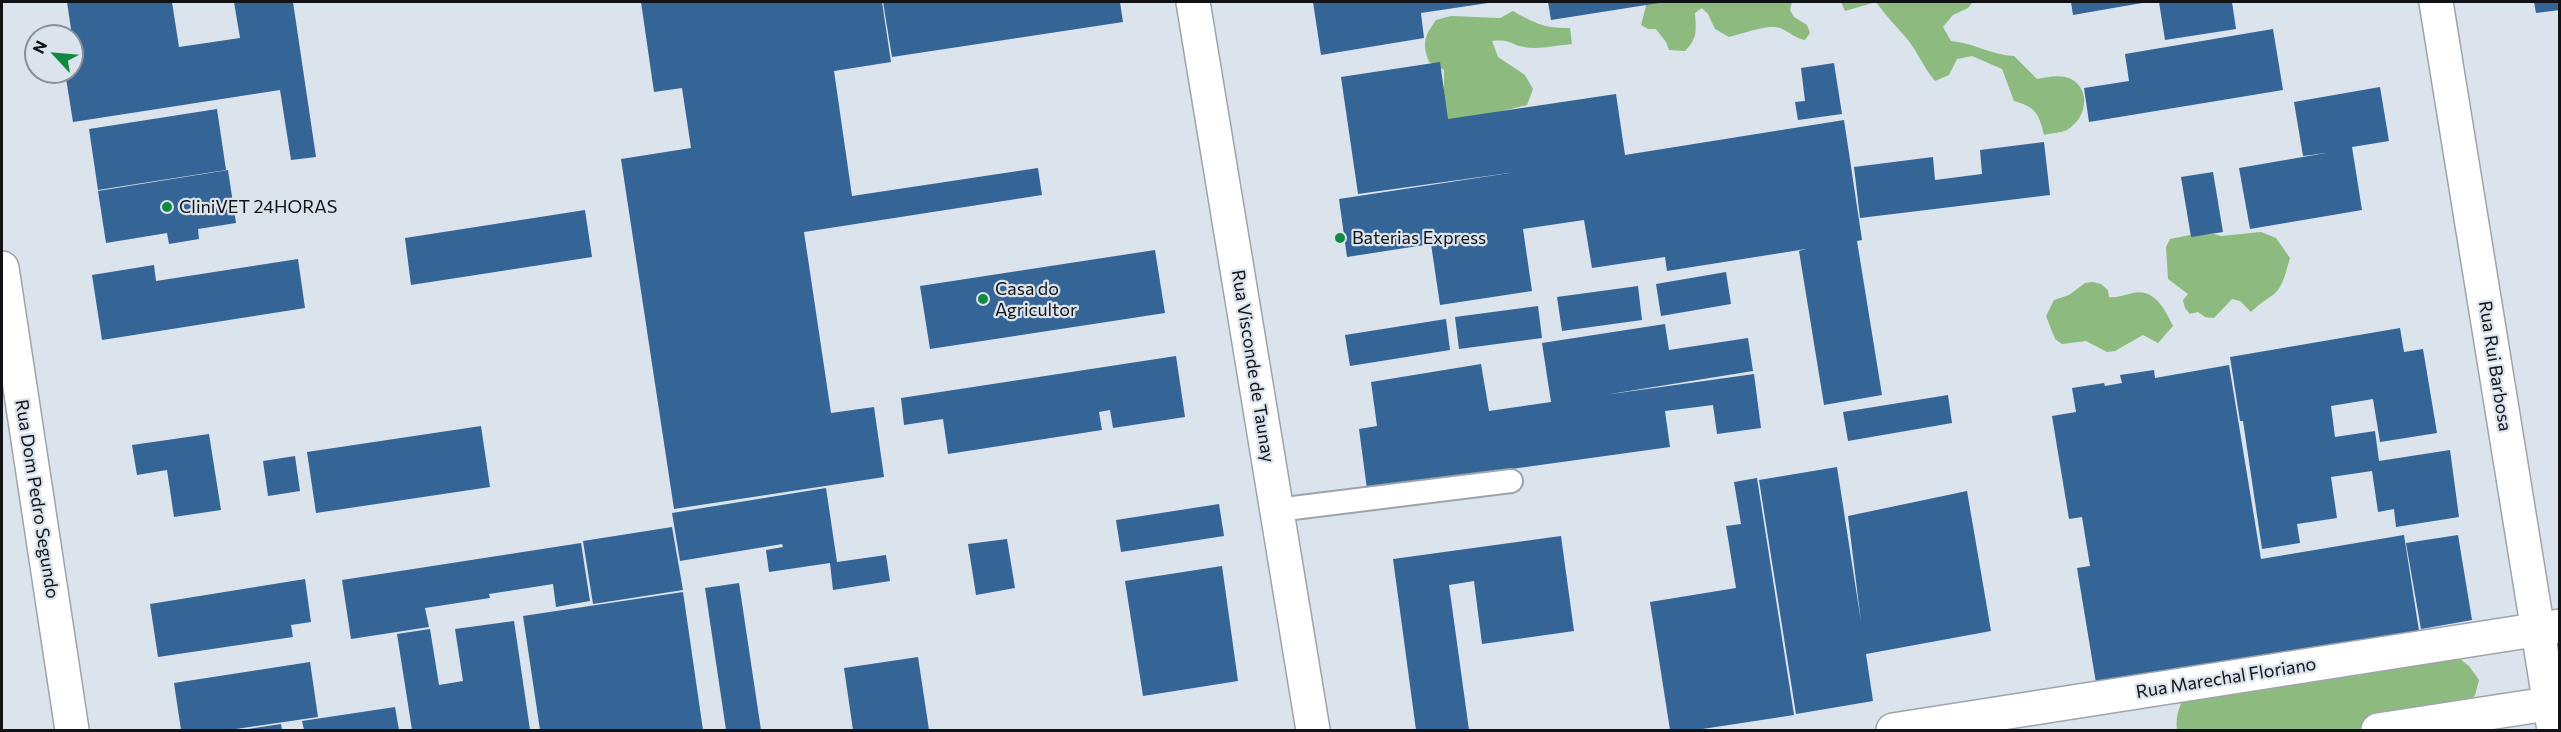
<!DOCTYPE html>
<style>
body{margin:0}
#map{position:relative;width:2561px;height:732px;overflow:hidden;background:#dbe3ec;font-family:Commissioner,sans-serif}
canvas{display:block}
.frame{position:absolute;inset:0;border:3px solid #101215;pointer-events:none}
.north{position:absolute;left:24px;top:24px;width:60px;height:60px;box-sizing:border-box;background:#dbe3ec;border:2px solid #8a8f96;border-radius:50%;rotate:296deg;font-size:16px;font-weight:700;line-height:24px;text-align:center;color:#101215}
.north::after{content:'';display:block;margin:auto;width:21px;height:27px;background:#118943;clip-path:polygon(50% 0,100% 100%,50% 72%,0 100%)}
</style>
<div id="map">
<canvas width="2561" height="732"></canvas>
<div class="frame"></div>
<div class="north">N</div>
</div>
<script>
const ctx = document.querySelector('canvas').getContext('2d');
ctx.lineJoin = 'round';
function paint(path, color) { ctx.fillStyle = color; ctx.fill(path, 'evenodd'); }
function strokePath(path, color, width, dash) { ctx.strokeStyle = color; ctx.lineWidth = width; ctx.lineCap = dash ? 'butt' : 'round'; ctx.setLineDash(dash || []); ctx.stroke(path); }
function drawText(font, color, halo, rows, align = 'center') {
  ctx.font = font + ' Commissioner,sans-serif'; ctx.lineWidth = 4.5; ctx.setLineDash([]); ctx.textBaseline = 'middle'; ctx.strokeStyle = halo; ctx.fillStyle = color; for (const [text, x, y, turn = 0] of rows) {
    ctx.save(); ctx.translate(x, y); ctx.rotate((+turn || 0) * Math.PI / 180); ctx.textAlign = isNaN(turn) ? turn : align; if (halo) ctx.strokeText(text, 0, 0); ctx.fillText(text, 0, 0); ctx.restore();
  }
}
paint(new Path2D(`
 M 1647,2 L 1792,2 L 1790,10 L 1794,17 L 1807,25 L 1810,33 L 1805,40 C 1796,39 1790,32 1780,28 C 1768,24 1742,34 1729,37 L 1715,29 L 1708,14 L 1702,8 L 1695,13 C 1696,30 1698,38 1685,51 L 1669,50 L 1666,42 L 1656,29 L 1648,29 L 1641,25 Z
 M 1841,2 L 1973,2 L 1968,8 L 1953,15 L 1943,27 L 1951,41 C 1974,43 1991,55 2014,56 L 2037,79 C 2048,77 2061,74 2071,79 C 2092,90 2086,119 2067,130 C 2061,133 2051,133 2044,135 C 2039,113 2035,107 2014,101 L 2002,69 L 1972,56 L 1957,59 L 1949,75 L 1935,81 C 1924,68 1918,53 1908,40 C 1897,27 1886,16 1876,2 L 1845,11 Z
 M 1513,11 C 1533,23 1547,29 1570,28 L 1572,44 C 1557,45 1539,50 1524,47 C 1508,44 1512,39 1492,41 L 1498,57 L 1525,75 L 1533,89 L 1527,105 L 1474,118 L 1458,124 L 1444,117 L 1444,70 L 1429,62 C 1422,43 1424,37 1436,20 L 1451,16 L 1500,18 Z
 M 2261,232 L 2276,238 L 2290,258 C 2286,271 2283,290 2270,297 C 2263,302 2258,305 2251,312 L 2240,301 L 2232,299 L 2214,318 L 2205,317 L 2198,312 L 2190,314 L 2185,308 L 2183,300 L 2188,294 L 2168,279 L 2166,247 L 2170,239 L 2190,235 L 2214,234 L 2221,236 Z
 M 2093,282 L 2101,284 L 2108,290 L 2109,297 C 2118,298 2124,295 2133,293 C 2154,288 2165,309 2173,326 L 2158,343 L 2143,335 L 2115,351 L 2107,352 L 2086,341 L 2062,344 L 2055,339 L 2046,316 L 2054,300 L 2069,295 L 2085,283 Z
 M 2391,654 L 2456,656 L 2469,666 L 2479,680 L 2475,695 L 2466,708 L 2370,730 L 2177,730 C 2175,715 2180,704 2188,691 L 2315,668 L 2347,677 L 2363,675 Z`), '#8dba7e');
paint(new Path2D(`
 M 67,2 L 172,2 L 179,47 L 240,38 L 234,2 L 293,2 L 316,157 L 291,160 L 280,90 L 73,122 L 65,72 L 72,72 L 72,64 L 76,63 Z
 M 641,2 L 882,2 L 891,62 L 834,71 L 852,196 L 1038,168 L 1042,195 L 804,232 L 831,413 L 874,407 L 884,477 L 674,509 L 621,159 L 691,148 L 682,88 L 654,92 Z
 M 883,2 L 1120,2 L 1123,22 L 892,57 Z
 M 1313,2 L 1488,2 L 1488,3 L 1421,13 L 1424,38 L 1321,55 Z
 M 1548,2 L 1658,2 L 1659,3 L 1551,20 Z
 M 2071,2 L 2142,2 L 2142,3 L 2073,15 Z
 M 2159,2 L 2232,2 L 2236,29 L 2165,40 Z
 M 2534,2 L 2560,2 L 2560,10 L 2536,13 Z
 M 2273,29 L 2283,90 L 2089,122 L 2084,88 L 2129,81 L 2125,54 Z
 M 1440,62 L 1448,119 L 1616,94 L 1625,155 L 1844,120 L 1862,240 L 1857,241 L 1882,395 L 1824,405 L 1799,251 L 1806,249 L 1667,271 L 1665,257 L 1592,268 L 1584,220 L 1523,229 L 1532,291 L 1440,305 L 1431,244 L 1347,257 L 1339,199 L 1516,172 L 1358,194 L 1341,77 Z
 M 1834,63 L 1842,114 L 1798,120 L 1795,102 L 1805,101 L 1801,68 Z
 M 2380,87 L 2389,141 L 2352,147 L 2362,210 L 2250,229 L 2239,168 L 2326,153 L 2303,156 L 2294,102 Z
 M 217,109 L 226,170 L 98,190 L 89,129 Z
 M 2044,142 L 2050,195 L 1860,218 L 1854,167 L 1933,157 L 1935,180 L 1982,174 L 1980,150 Z
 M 228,170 L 236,223 L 198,229 L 199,239 L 169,244 L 167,233 L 106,243 L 98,191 Z
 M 2213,172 L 2223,232 L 2191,237 L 2181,177 Z
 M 585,210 L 592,257 L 411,285 L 405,238 Z
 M 1155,250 L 1165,313 L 930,349 L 920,286 Z
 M 298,259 L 305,308 L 102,340 L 92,275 L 154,265 L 156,281 Z
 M 1726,272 L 1731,304 L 1661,316 L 1656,284 Z
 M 1638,286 L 1642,320 L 1562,331 L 1557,297 Z
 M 1538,306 L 1542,338 L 1459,349 L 1455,317 Z
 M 1446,319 L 1450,350 L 1350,366 L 1345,335 Z
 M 1665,324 L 1669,350 L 1748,338 L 1753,371 L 1604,395 L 1754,374 L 1761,428 L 1717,434 L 1713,405 L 1665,411 L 1670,447 L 1367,489 L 1359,429 L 1377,426 L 1371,382 L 1481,364 L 1489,411 L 1551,402 L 1542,343 Z
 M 2400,328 L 2404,352 L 2423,349 L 2437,433 L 2380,442 L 2373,399 L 2331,406 L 2335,437 L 2375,431 L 2379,461 L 2450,450 L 2459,517 L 2396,527 L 2394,509 L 2378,512 L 2372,471 L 2331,477 L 2337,518 L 2297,524 L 2300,543 L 2262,549 L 2243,421 L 2240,421 L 2230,357 Z
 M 1176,356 L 1185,417 L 1113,428 L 1110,410 L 1099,412 L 1102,430 L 948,454 L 943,419 L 904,425 L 901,398 Z
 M 2229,365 L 2261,559 L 2404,535 L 2419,631 L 2096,683 L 2077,568 L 2090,566 L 2082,517 L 2069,519 L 2052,416 L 2076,412 L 2072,388 L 2104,383 L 2105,386 L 2122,383 L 2120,375 L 2154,370 L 2155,378 Z
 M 1948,395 L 1952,423 L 1848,441 L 1843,412 Z
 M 481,426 L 490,487 L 316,513 L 307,452 Z
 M 209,434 L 221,510 L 174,517 L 167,470 L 137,475 L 132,445 Z
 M 295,456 L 300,491 L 268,496 L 263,461 Z
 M 1837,467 L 1861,622 L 1848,516 L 1967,491 L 1991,631 L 1866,654 L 1873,701 L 1796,714 L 1759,480 Z
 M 1757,478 L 1794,715 L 1696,730 L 1670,730 L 1650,602 L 1736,588 L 1726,526 L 1741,524 L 1734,482 Z
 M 826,488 L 837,562 L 886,555 L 890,581 L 833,590 L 830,563 L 769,572 L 766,550 L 783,547 L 782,544 L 680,561 L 672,513 Z
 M 1219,504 L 1224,536 L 1121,552 L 1116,520 Z
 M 672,527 L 683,590 L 593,604 L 583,541 Z
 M 2458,535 L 2472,620 L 2421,629 L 2406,543 Z
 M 1561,536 L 1574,631 L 1482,644 L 1474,581 L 1449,585 L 1469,730 L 1416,730 L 1393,559 Z
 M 1007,539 L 1015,588 L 976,595 L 968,544 Z
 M 581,543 L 590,601 L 556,607 L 553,584 L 489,594 L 490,598 L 425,608 L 429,627 L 351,639 L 342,580 Z
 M 1222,566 L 1238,681 L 1143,696 L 1125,581 Z
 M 305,579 L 311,622 L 291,625 L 293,637 L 158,657 L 150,604 Z
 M 739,583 L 761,730 L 726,730 L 705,588 Z
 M 683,592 L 703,730 L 540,730 L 523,616 Z
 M 514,621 L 530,730 L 412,730 L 397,634 L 430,629 L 439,685 L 463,681 L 455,629 Z
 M 918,657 L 929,730 L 853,730 L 844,668 Z
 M 310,662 L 318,717 L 229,730 L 181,730 L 174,683 Z
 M 395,707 L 399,730 L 304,730 L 302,721 Z
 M 281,724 L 282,730 L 248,730 L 248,729 Z`), '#356497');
const service = new Path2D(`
 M 1277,510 L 1511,481`);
const minor = new Path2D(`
 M 1193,2 L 1313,730
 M 2436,2 L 2554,730
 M 2,268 L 72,730`);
const secondary = new Path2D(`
 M 1893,730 L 2560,626
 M 2378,730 L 2560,702`);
strokePath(service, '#9da4ac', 26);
strokePath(minor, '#9da4ac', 36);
strokePath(secondary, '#9da4ac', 36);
strokePath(service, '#fff', 22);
strokePath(minor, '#fff', 33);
strokePath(secondary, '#fff', 33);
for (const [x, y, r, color] of [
 [167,207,6,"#118943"],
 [1340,238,6,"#118943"],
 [983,299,6,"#118943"]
]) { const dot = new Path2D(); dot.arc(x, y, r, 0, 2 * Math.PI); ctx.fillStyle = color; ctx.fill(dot); strokePath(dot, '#dbe3ec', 2); }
drawText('18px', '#101215', '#dbe3ec', [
 ["CliniVET 24HORAS",179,207],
 ["Baterias Express",1352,238],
 ["Casa do",995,289],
 ["Agricultor",995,310]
], 'left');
drawText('18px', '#101215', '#dbe3ec', [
 ["Rua Visconde de Taunay",1253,366,81],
 ["Rua Rui Barbosa",2495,366,81],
 ["Rua Dom Pedro Segundo",37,499,81],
 ["Rua Marechal Floriano",2226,678,-9]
]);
</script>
